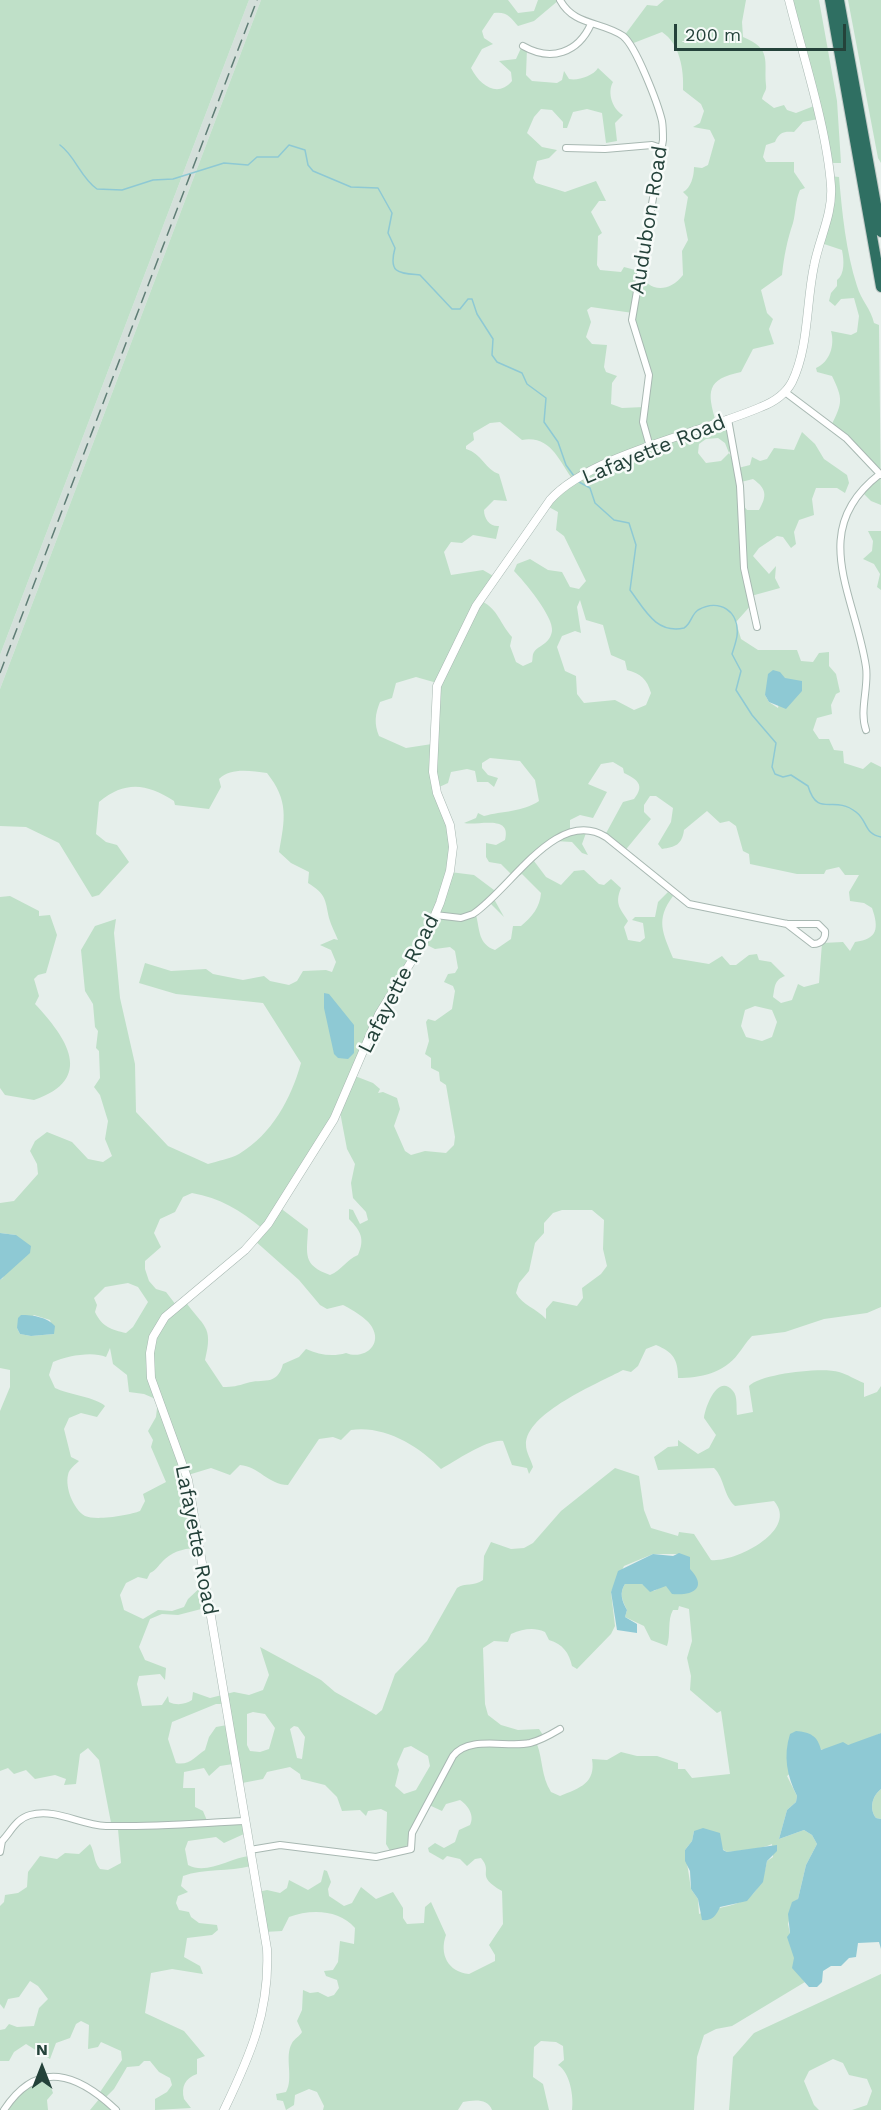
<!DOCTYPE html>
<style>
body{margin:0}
#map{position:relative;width:881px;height:2110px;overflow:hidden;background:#e6efeb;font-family:"Work Sans",sans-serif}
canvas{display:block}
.north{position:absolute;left:12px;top:2038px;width:60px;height:60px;-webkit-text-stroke:4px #f7fbf9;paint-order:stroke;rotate:0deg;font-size:16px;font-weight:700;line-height:24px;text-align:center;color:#24423a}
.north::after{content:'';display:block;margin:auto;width:21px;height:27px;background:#24423a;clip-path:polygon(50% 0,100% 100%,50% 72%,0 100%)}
.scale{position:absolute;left:674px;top:24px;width:172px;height:27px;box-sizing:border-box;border:3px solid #24423a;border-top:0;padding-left:8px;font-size:18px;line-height:21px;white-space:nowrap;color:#24423a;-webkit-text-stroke:4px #f7fbf9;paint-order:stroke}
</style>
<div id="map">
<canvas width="881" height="2110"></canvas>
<div class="north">N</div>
<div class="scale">200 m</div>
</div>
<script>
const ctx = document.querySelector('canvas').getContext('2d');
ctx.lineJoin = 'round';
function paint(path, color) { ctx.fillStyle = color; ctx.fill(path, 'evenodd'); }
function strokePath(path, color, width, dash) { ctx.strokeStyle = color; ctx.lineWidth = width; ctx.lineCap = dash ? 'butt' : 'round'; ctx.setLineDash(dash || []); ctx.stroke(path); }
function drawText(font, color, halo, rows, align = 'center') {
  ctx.font = font + ' "Work Sans",sans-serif'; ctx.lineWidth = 5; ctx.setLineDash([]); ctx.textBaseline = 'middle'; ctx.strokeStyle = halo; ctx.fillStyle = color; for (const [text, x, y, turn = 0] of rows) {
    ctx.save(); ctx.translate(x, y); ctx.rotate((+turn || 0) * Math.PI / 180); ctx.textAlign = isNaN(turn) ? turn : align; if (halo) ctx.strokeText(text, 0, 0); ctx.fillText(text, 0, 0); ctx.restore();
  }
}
paint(new Path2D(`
 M 249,0 L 261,0 L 0,689 L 0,655 Z`), '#d4dfda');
paint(new Path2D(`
 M 0,0 L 249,0 L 0,655 Z
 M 261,0 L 508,0 L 518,13 L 534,11 L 538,0 L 559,0 L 534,21 L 518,26 C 511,18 507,11 494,13 L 482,31 L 484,38 L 493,44 L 482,49 L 471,68 C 480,86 498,98 512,81 L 511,72 L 499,61 L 516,59 L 522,46 L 527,48 L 526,75 L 532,81 L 557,83 L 562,80 L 564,71 L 569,79 C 578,81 593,76 598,68 L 613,82 C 607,92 612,109 623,115 L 615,123 L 617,141 L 606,143 L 602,113 L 587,109 L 573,112 L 567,128 L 563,128 L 563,122 L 552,110 L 541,109 L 534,117 L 527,133 L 542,147 L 557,150 L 549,158 L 537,161 L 533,178 L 536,183 L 565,192 L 596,181 L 606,201 L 599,201 L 591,212 L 602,233 L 598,236 L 597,265 L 600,270 L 621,272 L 624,267 L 639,271 C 648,293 669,293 683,275 L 682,251 L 688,240 L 684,220 L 688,197 L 683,192 C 691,188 694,176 694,167 L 702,168 L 708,165 L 715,140 L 710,130 L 693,127 L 700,123 L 704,111 L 701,104 L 683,90 C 684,70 680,44 662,32 L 631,44 L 624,36 L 647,5 L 657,6 L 664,0 L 746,0 L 742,22 L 743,37 C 772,49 764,60 766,85 C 767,91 763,93 762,99 L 774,108 L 784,105 L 787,110 L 796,113 L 814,106 L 789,0 L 819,0 L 837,101 L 841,163 L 828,163 L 818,119 L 803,122 L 794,132 C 785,131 779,132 775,142 L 766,145 L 763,157 L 766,162 L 794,162 L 794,172 L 805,188 L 800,190 C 795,201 796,212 793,223 C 787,241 784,256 782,275 L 761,290 L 767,313 L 773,319 L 769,329 L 774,344 L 753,349 L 741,372 C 706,379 707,392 716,422 L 725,420 L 733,444 L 729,453 L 738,468 L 750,465 L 752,457 L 760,461 L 767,459 L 774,448 L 794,450 L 802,432 L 815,444 L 824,459 L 847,475 L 849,483 L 845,493 L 837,488 L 816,488 L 812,499 L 814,515 L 799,520 L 794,532 L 796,544 L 791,548 L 783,537 L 777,536 L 759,548 L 753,556 L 769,574 L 776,566 L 775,578 L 780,588 L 751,596 L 753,603 L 736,622 L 741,639 L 758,650 L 797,650 L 801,661 L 813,662 L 819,653 L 829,652 L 829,666 L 836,674 L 840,692 L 836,694 L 831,705 L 832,714 L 817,718 L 813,730 L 819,739 L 829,739 L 834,750 L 843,751 L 844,763 L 863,769 L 871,762 L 881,767 L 881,1307 L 867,1313 L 824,1319 L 785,1332 L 752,1336 C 746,1342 743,1348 738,1354 C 724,1373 700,1378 678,1378 C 678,1359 673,1352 656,1345 L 646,1349 L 638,1366 L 631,1372 L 623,1370 C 599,1383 525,1413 526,1445 C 526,1452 531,1460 533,1467 L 529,1474 L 527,1468 L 512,1465 L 503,1441 C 487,1439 456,1461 441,1469 C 419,1446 384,1425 351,1430 L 341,1440 L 333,1437 L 319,1439 L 288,1485 C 269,1485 258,1466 240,1465 L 230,1475 L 211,1468 L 188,1475 L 200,1548 C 187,1548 175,1550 165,1559 C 159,1564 157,1570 150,1573 L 147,1579 L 138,1577 L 126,1583 L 120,1595 L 124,1610 L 143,1619 L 158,1610 L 172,1611 L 184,1607 L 188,1599 L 203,1585 L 209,1607 L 178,1615 L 162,1614 L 150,1619 L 139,1647 L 145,1660 L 166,1668 L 165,1680 L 160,1674 L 139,1676 L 137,1684 L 142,1706 L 162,1705 L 168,1696 L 169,1702 C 177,1706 186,1704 192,1700 L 193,1692 L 210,1698 L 234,1692 L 249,1695 L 263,1690 L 269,1675 L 260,1647 L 321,1680 L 335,1692 L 376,1715 L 382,1710 L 395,1674 L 427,1641 L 457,1588 C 465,1582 474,1587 483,1580 L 484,1556 L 491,1542 L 511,1549 L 524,1548 L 533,1543 L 561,1511 L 615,1468 L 639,1476 L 644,1510 L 651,1528 L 678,1536 L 679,1532 L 694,1534 L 711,1560 C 733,1563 800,1531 774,1501 L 735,1506 C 723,1495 725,1479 714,1468 L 658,1470 L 654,1457 L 668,1447 L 678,1446 L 678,1440 L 698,1454 L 709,1448 L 716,1435 L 704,1418 C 705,1407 718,1373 733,1391 C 738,1396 736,1409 737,1415 L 753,1412 L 749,1386 C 761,1374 821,1367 839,1372 C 847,1374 856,1380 864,1383 L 864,1397 L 877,1392 L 881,1386 L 881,1733 L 859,1743 L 820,1750 L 787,1776 L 797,1796 L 796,1802 L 787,1810 L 779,1839 L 804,1830 L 812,1835 L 817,1844 L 806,1865 L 798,1899 L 792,1910 L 788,1924 L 798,1972 L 805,1982 L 732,2026 L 716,2029 L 704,2035 L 697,2057 L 694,2110 L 572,2110 C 574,2097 570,2072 558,2065 L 564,2060 L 563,2046 L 556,2042 L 541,2041 L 534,2047 L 533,2077 L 543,2084 L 549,2110 L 492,2110 C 488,2098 473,2100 463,2102 L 458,2110 L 323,2110 L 324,2106 L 317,2092 L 309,2089 L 295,2095 L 294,2105 L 286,2110 L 283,2101 L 277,2100 L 276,2094 L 286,2092 C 294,2078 284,2057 292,2043 C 294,2039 300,2036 302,2032 L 297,2021 L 302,2010 L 303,1990 L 310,1993 L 318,1992 L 328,1997 L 334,1995 L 339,1988 L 337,1980 L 326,1976 L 324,1971 L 333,1970 L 338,1962 L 340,1941 L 354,1944 L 355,1928 C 339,1909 310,1909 289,1917 L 282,1931 L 264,1932 L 258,1892 L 267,1890 L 280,1893 L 287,1888 L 289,1880 L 308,1890 L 321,1882 L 324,1870 L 327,1871 L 331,1882 L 328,1889 L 329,1896 L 344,1906 L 352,1903 L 361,1887 L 376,1899 L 393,1892 L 403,1908 L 403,1918 L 407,1924 L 424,1923 L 425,1907 L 431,1902 L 446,1935 C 439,1954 448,1972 469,1974 L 495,1961 L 495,1955 L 489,1945 L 503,1924 L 502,1891 C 474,1875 494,1873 481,1858 L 475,1859 L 467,1866 L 460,1859 L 447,1856 L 443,1860 L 429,1852 L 428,1848 L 435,1843 L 444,1848 L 455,1842 L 459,1830 L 470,1825 C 475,1816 468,1805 460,1800 L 446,1804 L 442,1811 L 429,1805 C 420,1823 412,1848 393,1856 L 386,1844 L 387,1812 L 381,1809 L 368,1811 L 366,1816 L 360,1810 L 342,1811 L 337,1797 L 325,1785 L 301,1779 L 300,1774 L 290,1767 L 267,1772 L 263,1779 L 237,1784 L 233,1764 L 220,1766 L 209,1776 L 204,1768 L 184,1772 L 183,1788 L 195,1788 L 195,1807 L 203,1811 L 208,1823 L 242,1821 L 244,1834 L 224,1843 L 216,1837 L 188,1841 L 185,1849 L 188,1865 C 207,1875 230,1858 249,1856 L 251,1866 C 229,1872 204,1868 183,1876 L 181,1886 L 188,1892 L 178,1896 L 176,1903 L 179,1910 L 189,1912 L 191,1917 L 199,1923 L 217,1925 L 218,1930 L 212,1935 L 187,1938 L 184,1957 L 200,1966 L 203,1974 L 172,1969 L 151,1973 L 145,2013 L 184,2031 L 205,2056 L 197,2059 L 197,2074 C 185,2078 181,2087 184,2099 L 191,2108 L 155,2110 L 155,2099 L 167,2092 L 172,2085 L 170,2078 L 159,2072 L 150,2061 L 144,2061 L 139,2066 L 127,2067 L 114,2089 L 104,2099 L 114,2110 L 90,2110 L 100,2098 L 98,2095 L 122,2060 L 121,2051 L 101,2042 L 98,2047 L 88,2049 L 89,2025 L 81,2021 L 76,2024 L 70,2038 L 56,2043 L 50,2059 L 26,2044 L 14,2052 L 9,2061 L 0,2061 L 0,2030 L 5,2029 L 9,2024 L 17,2027 L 34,2026 L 39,2008 L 48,1999 L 38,1986 L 30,1981 L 19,1997 L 8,1999 L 4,2009 L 0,2004 L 0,1906 L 4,1902 L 5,1895 L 18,1893 L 27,1887 L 28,1872 L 40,1856 L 57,1859 L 65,1853 L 79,1854 L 90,1844 C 95,1852 93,1861 100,1869 L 108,1870 L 121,1863 L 118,1829 L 112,1828 L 99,1760 L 88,1748 L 80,1754 L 76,1784 L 64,1785 L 66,1779 L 55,1775 L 35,1779 L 26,1770 L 14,1774 L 8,1768 L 0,1771 L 0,1411 L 10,1387 L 10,1370 L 0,1368 L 0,1280 L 3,1278 L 16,1235 L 0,1233 L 0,1203 L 14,1201 L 38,1174 L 37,1164 L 30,1151 L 35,1141 L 47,1132 L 72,1142 L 88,1159 L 103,1162 L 112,1156 L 105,1139 L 108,1121 L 100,1095 L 94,1087 L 100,1078 L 99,1051 L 96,1048 L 98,1031 L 95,1027 L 93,1004 L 85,991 L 81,950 L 95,926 L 116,919 L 114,933 L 120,998 L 135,1064 L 136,1112 L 168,1146 L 208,1164 C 217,1161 230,1159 239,1154 C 272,1134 291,1099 301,1063 L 263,1003 L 176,994 L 139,983 L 145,963 L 171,971 L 206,969 L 213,974 L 243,980 L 264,976 L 270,981 L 289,985 L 297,981 L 303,971 L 326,970 L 332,972 L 336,962 L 331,950 L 320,945 L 334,939 L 338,940 C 335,933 331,925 329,918 C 325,899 326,894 308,883 L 309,872 L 291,863 L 279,852 C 285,819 289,801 267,773 C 251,771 231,767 219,779 L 221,787 L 209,809 L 175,805 L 174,801 C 147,784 126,780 99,802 L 96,834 L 106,842 L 117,845 L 129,862 L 99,895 L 92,897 L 59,843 L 26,827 L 0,826 L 0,689 ZM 591,307 L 633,313 L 649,377 L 644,407 L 622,408 L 611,404 L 612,383 L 617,376 L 606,372 L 604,367 L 607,345 L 592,344 L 586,337 L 591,322 L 587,310 ZM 500,422 L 522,440 C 551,435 559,461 573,480 L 547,506 L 558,512 L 556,530 L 564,536 L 586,581 L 579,589 L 570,587 L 562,572 L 548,570 L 530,559 L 517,564 L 514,571 C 524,581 554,617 552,631 C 550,644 539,645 534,652 C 532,655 533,659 532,662 L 523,666 L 516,662 L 510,646 L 512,637 C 499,622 499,611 482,601 L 495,577 L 483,570 L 451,575 L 444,552 L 451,542 L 462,543 L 473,535 L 496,539 L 499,526 C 490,527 484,519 484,510 L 494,500 L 507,501 L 499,474 C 486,470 481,453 466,449 L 466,446 L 474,440 L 473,433 L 490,423 ZM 718,438 L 725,443 L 729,453 L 721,461 L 706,463 L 698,453 L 699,444 L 706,439 ZM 753,479 C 767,489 767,496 759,510 L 747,510 L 741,503 L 741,482 ZM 580,600 L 586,620 L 603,625 L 611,655 L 625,661 L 627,670 C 641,674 647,679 651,693 L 646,705 L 634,710 L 615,700 L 584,703 L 577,694 L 576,676 L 565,671 L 557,647 L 562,636 L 575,631 L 581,633 L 577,607 ZM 416,677 L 437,683 L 432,744 L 406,748 L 379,736 C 374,724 375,714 380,702 L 392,698 L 396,683 ZM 784,678 L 778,708 L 769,702 L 765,695 ZM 490,758 L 520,761 L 535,780 L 539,801 C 523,812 502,811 484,816 L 478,813 L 476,818 L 464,823 C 478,826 512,814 505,840 L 496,845 L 486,843 L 486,857 L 489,862 L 501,864 L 515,878 L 522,874 L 541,893 C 540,907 532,917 521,926 L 513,926 L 511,939 L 495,950 C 478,944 480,930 476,915 L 490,903 L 504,917 L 494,899 L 498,893 L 474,875 L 450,872 L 450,824 L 437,788 L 448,783 L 451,772 L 467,769 L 475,771 L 477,782 L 488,782 L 494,787 L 498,778 L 488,775 L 482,768 L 482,763 ZM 613,762 L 623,768 L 624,773 C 638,780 645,785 634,799 L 623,802 L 604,837 L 623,853 L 651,819 L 644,812 L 644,805 L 650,796 L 656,796 L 673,808 L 671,822 L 658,844 L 662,849 C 675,847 682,845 684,830 L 707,811 L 720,823 L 729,821 L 736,826 L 743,851 L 749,854 L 750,864 L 797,874 L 824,874 L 826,870 L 839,867 L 845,875 L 859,875 L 849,892 L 850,901 L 864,903 L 872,908 C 879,928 878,939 855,942 L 850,951 L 843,942 L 822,943 L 819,983 L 804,987 L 798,984 L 792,1000 L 781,1003 L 773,997 C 775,987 774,980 785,976 L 771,962 L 759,960 L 757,954 L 749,955 L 736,965 L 730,965 L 722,956 L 709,964 L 673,958 C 663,933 655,920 673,896 L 668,892 L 658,902 L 655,917 L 635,917 L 632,920 L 643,923 L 645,938 L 640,942 L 628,940 L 624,927 L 628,921 C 621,909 614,905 621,888 L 611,879 L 604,885 L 599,884 L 584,870 L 574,871 L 561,885 L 546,877 L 534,861 L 555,841 L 572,842 L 582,853 L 588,855 L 582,844 L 586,833 L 570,831 L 570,820 L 580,815 L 593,818 L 607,792 L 588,784 L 601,764 ZM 423,943 L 435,949 L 450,947 L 455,951 L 458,968 L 455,973 L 448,974 L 444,982 L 453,986 L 455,991 L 452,1009 L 435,1021 L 428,1019 L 426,1022 L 429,1041 L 425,1054 L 431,1058 L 431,1068 L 439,1072 L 440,1081 L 446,1085 L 455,1137 L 454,1145 L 446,1153 L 425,1151 L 411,1155 L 405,1151 L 394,1126 L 400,1109 L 397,1098 L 383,1092 L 378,1093 L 380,1089 L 373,1083 L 355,1076 L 392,989 ZM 755,1006 L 772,1010 L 777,1022 L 772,1037 L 762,1041 L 746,1037 L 741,1026 L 745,1010 ZM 340,1112 L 347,1149 L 355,1164 L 351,1183 L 353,1198 L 366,1212 L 368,1220 L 360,1224 L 353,1210 L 349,1209 L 349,1219 C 361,1231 365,1239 358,1255 C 346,1260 342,1270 330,1275 C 302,1265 307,1254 308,1229 L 279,1207 ZM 192,1193 C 220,1198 240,1210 263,1229 L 254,1240 L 299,1280 L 320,1305 L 327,1309 L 343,1305 C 351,1309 368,1319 372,1327 C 383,1346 363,1360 346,1353 C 333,1357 319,1355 306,1349 L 299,1357 L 283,1364 C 277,1387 262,1378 247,1383 C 237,1386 233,1387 223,1387 L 205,1360 C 214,1325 203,1327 185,1301 L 176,1305 L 166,1292 L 156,1289 L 149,1281 L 145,1269 L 145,1261 L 161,1247 L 154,1233 L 160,1219 L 175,1212 L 183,1197 ZM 562,1210 L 592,1210 L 604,1220 L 603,1249 L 607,1266 L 601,1274 L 582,1288 L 583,1298 L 577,1306 L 553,1301 L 546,1309 L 546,1319 C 536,1308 523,1306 516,1293 L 519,1283 L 529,1271 L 535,1243 L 544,1233 L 544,1223 L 553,1213 ZM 128,1283 L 138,1287 L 148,1302 L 133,1327 L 126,1333 C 112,1330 102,1327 95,1312 L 97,1305 L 94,1298 L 105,1287 ZM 34,1315 L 50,1320 L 54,1334 L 31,1336 L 20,1334 L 17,1328 ZM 110,1348 L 113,1364 L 127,1375 L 129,1392 L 144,1394 L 158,1400 L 156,1417 L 148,1431 L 153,1440 L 151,1447 L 166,1482 L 143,1494 L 145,1501 L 140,1511 C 130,1515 96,1521 85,1516 C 73,1509 65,1487 68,1475 C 69,1469 75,1465 79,1461 L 71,1457 L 64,1429 L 69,1418 L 81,1413 L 97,1417 L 105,1406 C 98,1398 67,1394 55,1388 L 49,1375 L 53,1362 C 67,1356 92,1351 106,1357 ZM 653,1554 L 678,1554 L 690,1569 L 654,1591 L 642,1584 L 625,1584 C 619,1593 622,1600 627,1610 L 625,1617 L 644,1626 L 651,1640 L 667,1646 C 671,1635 667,1620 673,1610 L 678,1610 L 679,1606 L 689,1609 L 692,1641 L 687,1658 L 691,1676 L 690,1690 L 717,1713 L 721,1711 L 730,1774 L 692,1778 L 685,1769 L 678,1769 L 678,1763 L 657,1756 L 637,1756 L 621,1752 L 607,1760 L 592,1759 C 596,1783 580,1788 560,1796 L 551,1792 C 541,1776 543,1760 537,1744 L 545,1738 L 539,1729 L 518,1730 L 501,1725 L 488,1715 L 485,1704 L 483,1648 L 494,1641 L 508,1642 L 511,1634 C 524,1629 533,1627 545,1632 L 549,1640 C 563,1644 569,1653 572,1666 L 577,1669 L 611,1634 L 615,1626 L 611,1592 L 624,1566 ZM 216,1704 L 224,1704 L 227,1725 L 216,1727 L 209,1737 L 205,1750 C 196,1756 189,1766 176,1763 L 168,1739 L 172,1722 ZM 253,1712 L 265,1714 L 275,1728 L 269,1749 L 260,1752 L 250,1751 L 247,1745 L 247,1714 ZM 294,1726 L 298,1727 L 305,1737 L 302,1759 L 297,1758 L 290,1729 ZM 411,1746 L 428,1756 L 430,1766 L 416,1790 L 404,1794 L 395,1786 L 399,1770 L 397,1764 L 404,1748 ZM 694,1831 L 727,1852 C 740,1851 762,1849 772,1844 L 773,1857 L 767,1861 C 758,1908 738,1901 699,1914 L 698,1899 L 691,1889 L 685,1850 L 692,1841 Z
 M 848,0 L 881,0 L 881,163 L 878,158 Z
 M 830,176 L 839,177 C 842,212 846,252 857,286 C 861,300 871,309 874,323 L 879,325 L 881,505 L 871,501 L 861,491 L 879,474 L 831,426 C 843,402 843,399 832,376 L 817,372 L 816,368 C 830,362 835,345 831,331 L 851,335 L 857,332 L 859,316 L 854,298 L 841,299 L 835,306 L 829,301 L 831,293 L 837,286 L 837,280 C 845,274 844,260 842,250 L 821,243 L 829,208 Z
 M 868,531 L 881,531 L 881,590 L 877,587 L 880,574 L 874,564 L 863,559 L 872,551 L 873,541 Z
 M 10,896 L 39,911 L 39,916 L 50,915 L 57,935 L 46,973 L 38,975 L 34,979 L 39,996 L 35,1004 C 66,1037 96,1079 34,1100 L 5,1095 L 0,1088 L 0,897 Z
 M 881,1789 L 881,1819 L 876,1818 C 869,1809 872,1796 881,1789 Z
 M 881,1974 L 881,2110 L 852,2110 L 867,2105 L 872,2091 L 867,2079 L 849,2075 L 843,2063 L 833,2059 L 809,2071 L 804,2081 L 814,2105 L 819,2110 L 729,2110 L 733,2057 L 754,2033 Z
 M 48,2079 L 53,2093 L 47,2100 L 48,2110 L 5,2110 L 25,2087 Z`), '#bfe0c8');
paint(new Path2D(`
 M 773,670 L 780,672 L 785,678 L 802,681 L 802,691 L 786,709 L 769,702 L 765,695 L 768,674 Z
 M 324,993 L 329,994 L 354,1025 L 354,1053 L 348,1059 L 338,1058 L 334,1054 L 324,1008 Z
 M 0,1233 L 16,1235 L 31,1246 L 30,1253 L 0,1280 Z
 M 21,1315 C 33,1315 47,1317 55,1326 L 54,1334 L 31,1336 L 20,1334 L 17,1328 L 18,1318 Z
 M 679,1553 L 690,1557 L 690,1569 C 709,1589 691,1596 672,1594 L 666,1586 L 650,1592 L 642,1584 L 625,1584 C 619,1593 622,1601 627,1610 L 625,1617 L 637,1624 L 637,1633 L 617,1630 L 611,1592 L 618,1571 L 653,1554 L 673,1556 Z
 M 796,1731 C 810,1732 818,1736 821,1750 L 843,1742 L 848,1745 L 881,1733 L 881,1789 C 872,1796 869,1809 876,1818 L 881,1819 L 881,1949 L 879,1942 L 858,1943 L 856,1957 L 849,1958 L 841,1966 L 831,1966 L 823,1971 L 822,1982 L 817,1987 L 809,1987 L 792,1968 L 794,1958 L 787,1937 L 790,1933 L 788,1914 L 792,1902 L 798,1899 L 806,1865 L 817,1844 L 812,1835 L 804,1830 L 779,1839 L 787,1810 L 796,1802 L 797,1796 C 787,1776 783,1756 790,1734 Z
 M 703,1828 L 720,1833 L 723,1850 L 727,1852 L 777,1845 L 777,1851 L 767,1861 L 763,1882 L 747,1901 L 720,1907 C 716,1916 712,1921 702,1920 L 698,1899 L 691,1889 L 690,1871 L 685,1861 L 685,1850 L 692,1841 L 694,1831 Z`), '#8ec9d4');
strokePath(new Path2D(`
 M 60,145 C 76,157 80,177 97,189 L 122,190 L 153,180 L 173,179 L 224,163 L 248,165 L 257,157 L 278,157 L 289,145 L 305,150 L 308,165 L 313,171 L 351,187 L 378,188 L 392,213 L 388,233 L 395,248 C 388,274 399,273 420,275 L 452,309 L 460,309 L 468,299 L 472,299 L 477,314 L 493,339 L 492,355 L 497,362 L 522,373 L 527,384 L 546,398 L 544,422 L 558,442 L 566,465 L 574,476
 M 579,482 L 590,488 L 595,503 L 614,520 L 629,523 L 636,545 L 630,590 C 645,610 656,634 684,628 C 691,624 691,615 698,610 C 719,598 740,611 737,636 C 736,642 734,648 732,654 L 741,671 L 736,690 L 752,715 L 776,743 L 772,767 L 775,774 L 783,777 L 791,775 L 808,786 C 818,819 833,794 856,812 C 868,821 864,834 881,837`), '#8ec9d4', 1.5);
const minor = new Path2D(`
 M 560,0 C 574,26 601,21 623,36 C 636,46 658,104 662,121 C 663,127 663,134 663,140 L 632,320 L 649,375 L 643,422 L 650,447
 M 523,46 C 551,62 578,53 591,24
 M 566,148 L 605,149 L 652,145 L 661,148
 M 785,392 L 846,438 L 881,475
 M 728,419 L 740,486 L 744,568 L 757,627
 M 866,730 C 859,711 869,687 866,667 C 855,594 807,530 880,474
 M 435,915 L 461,918 L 473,914 C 511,889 557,806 606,837 L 689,904 L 787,924 L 818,924 L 825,931 C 826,939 821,944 813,944 L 787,924
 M 0,1843 C 10,1834 15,1819 30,1815 C 56,1808 80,1825 106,1826 C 152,1827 200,1823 245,1821
 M 250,1850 L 280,1845 L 376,1857 L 411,1849 L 412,1833 L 453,1756 C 469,1735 507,1748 530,1743 C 542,1740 550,1735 560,1729
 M 0,1852 L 2,1841
 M 4,2110 C 38,2058 78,2074 116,2110`);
const tertiary = new Path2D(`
 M 224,2110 C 250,2056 270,2011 267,1949 L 188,1480 L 151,1378 L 150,1353 L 153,1337 L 165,1317 L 245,1250 L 268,1224 L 334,1119 L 379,1014 L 424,941 L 440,903 L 450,871 L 453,847 L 450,825 L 437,793 L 433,772 L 437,686 L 476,606 L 550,500 C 590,455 704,432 761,407 C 774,402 785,395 792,382 C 809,347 806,303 814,266 C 819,239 833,214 831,186 C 827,129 803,56 789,0`);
const motorway = new Path2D(`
 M 830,0 L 881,287
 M 839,0 L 881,232`);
strokePath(minor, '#a8b8b2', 8);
strokePath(tertiary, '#a8b8b2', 9);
strokePath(motorway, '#c2cac8', 12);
strokePath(minor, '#fff', 6);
strokePath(tertiary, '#fff', 8);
strokePath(motorway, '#2f6f62', 10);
strokePath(new Path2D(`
 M 0,673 L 257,0`), '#5f7d75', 1.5, [12, 6]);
drawText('21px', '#24423a', '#f7fbf9', [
 ["Audubon Road",649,220,-81],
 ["Lafayette Road",654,450,-22],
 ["Lafayette Road",399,984,-63],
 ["Lafayette Road",196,1540,79]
]);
</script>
